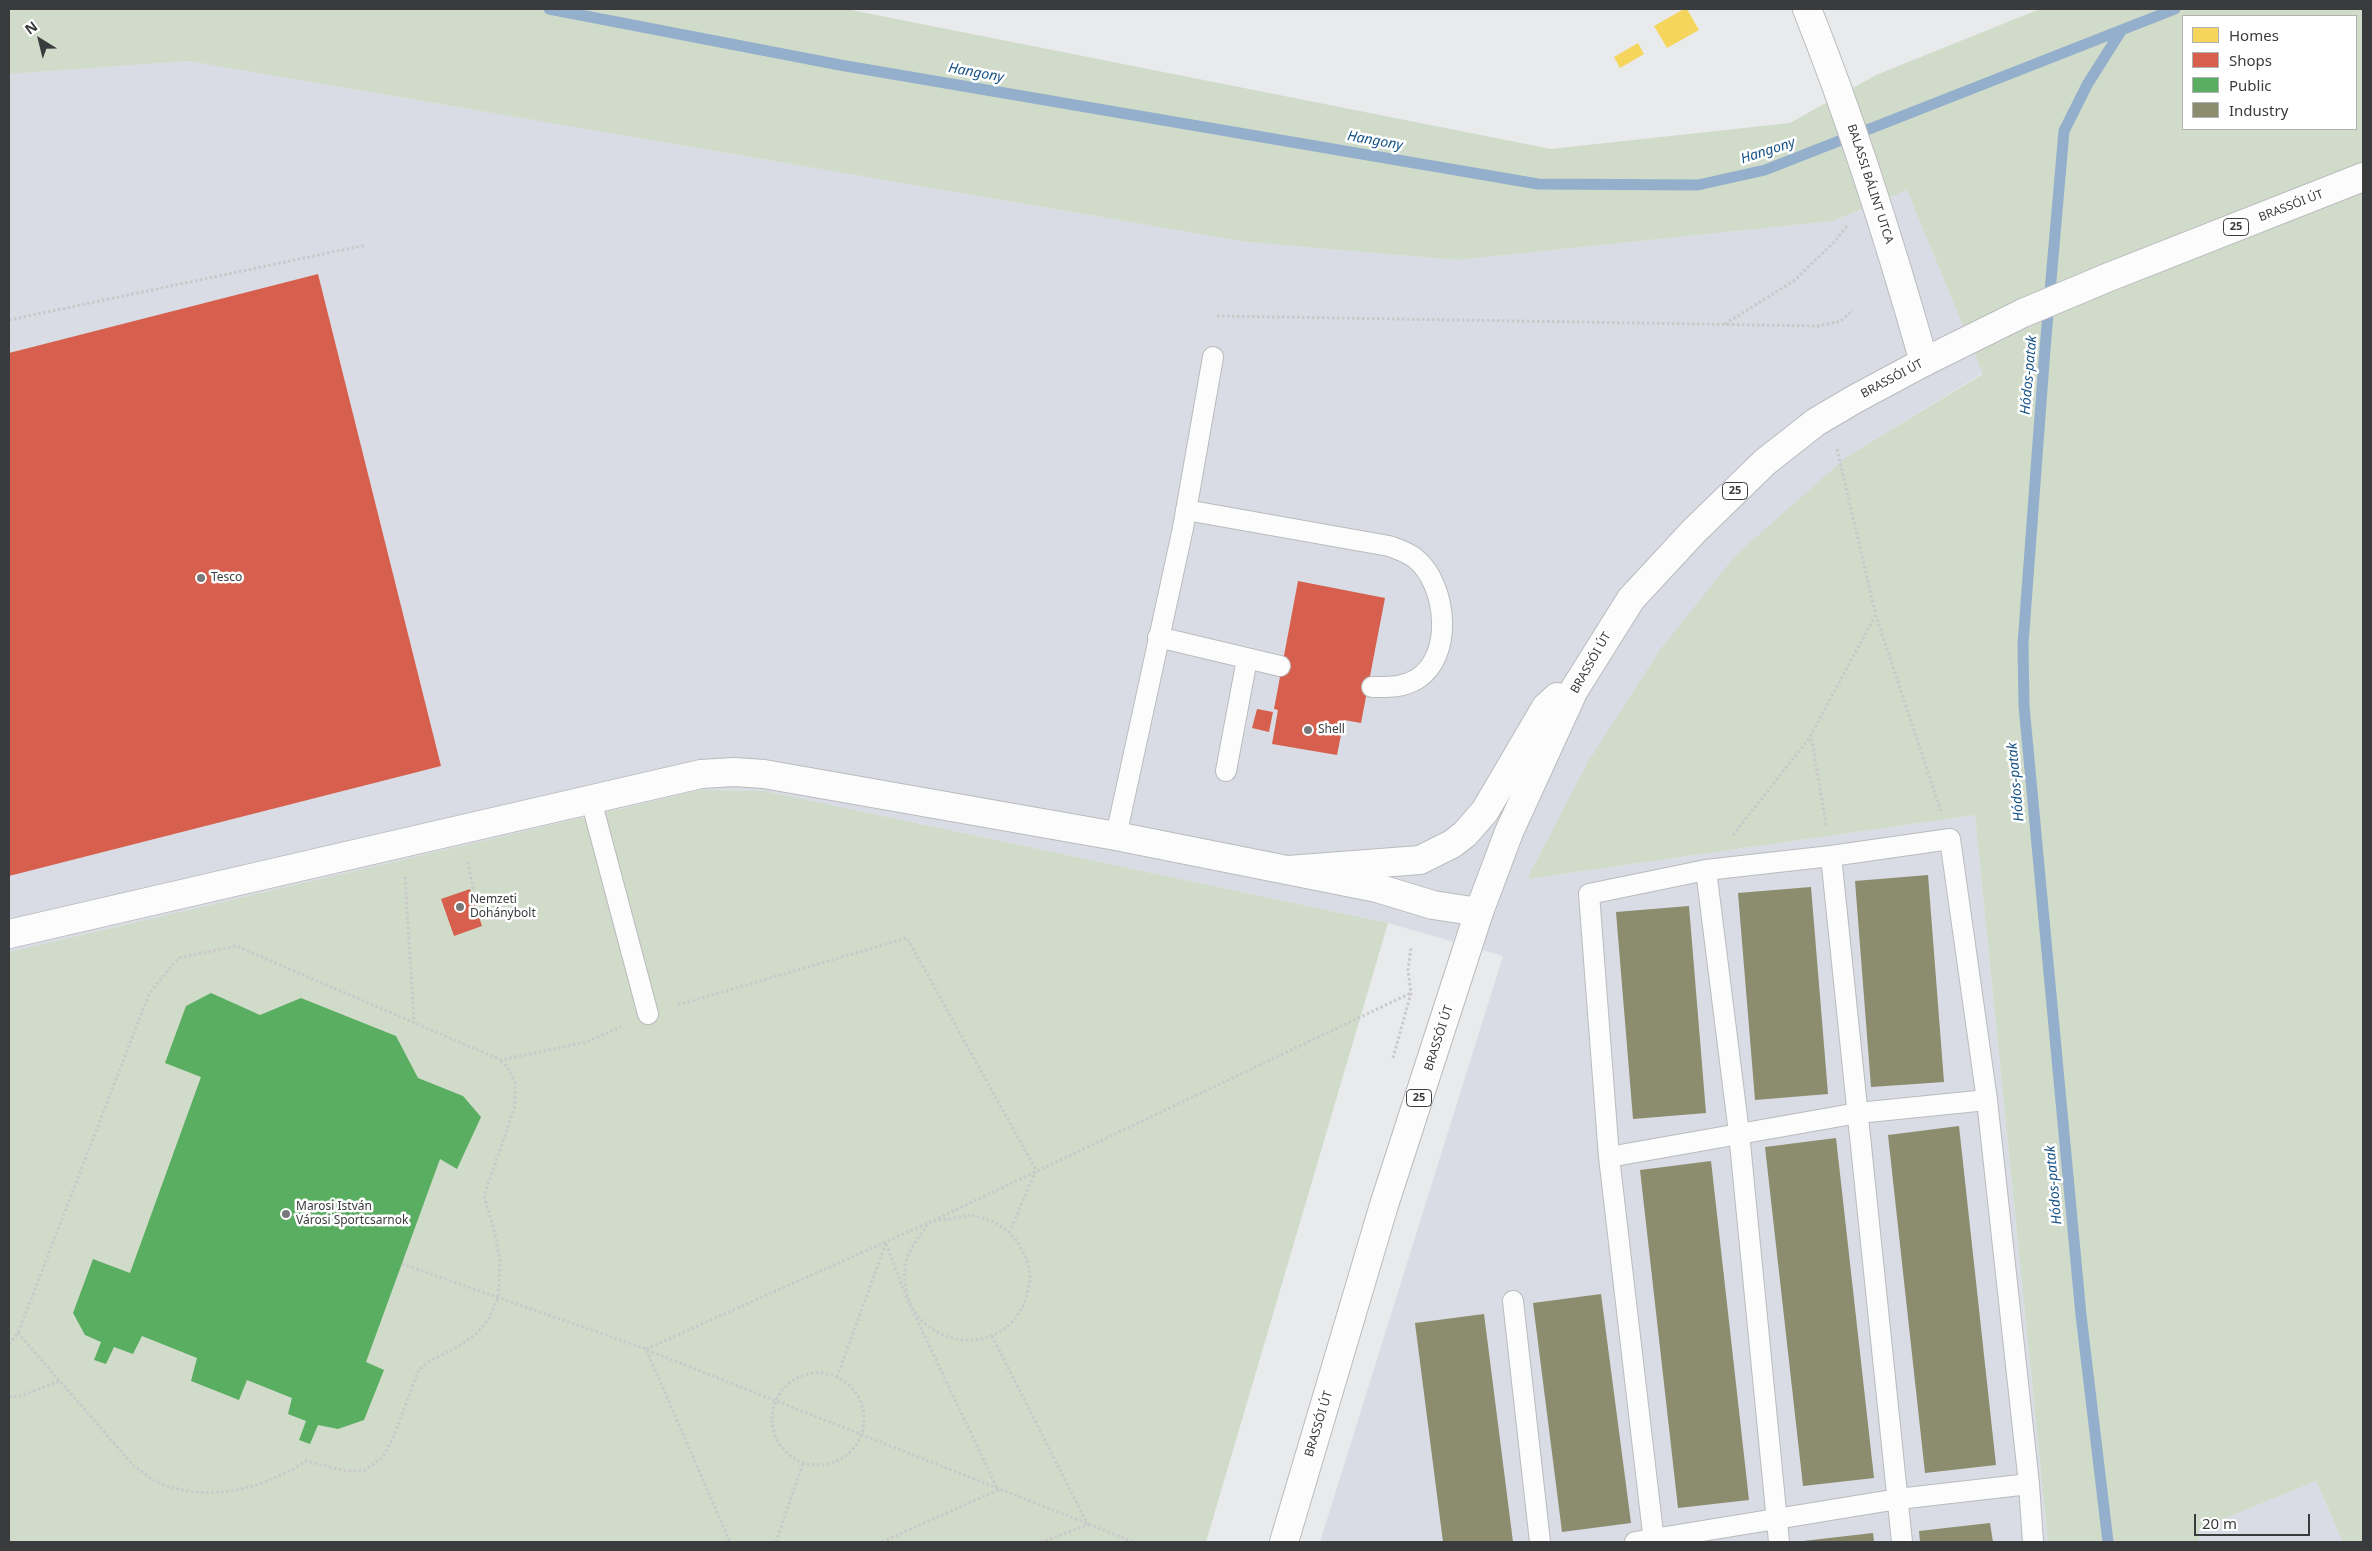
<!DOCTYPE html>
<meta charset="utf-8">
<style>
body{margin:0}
#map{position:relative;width:2372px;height:1551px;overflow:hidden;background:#e8eaec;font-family:"Noto Sans",sans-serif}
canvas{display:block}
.frame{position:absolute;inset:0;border:10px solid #3a3b3d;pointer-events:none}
.legend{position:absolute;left:2182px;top:15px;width:175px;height:115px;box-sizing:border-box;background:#fff;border:1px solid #b0b1b1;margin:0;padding:6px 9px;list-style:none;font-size:15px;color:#3a3b3d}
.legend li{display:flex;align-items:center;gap:10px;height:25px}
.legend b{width:25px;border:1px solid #b0b1b1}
.north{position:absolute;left:15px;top:15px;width:50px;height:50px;-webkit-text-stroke:4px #fff;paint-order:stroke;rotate:324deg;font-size:14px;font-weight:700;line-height:20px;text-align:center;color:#3a3b3d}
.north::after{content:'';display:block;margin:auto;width:18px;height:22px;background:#3a3b3d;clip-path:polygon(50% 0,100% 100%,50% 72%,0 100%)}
.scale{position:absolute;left:2194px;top:1514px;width:116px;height:22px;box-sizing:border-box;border:2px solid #3a3b3d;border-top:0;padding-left:6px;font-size:15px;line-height:18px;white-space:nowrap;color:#3a3b3d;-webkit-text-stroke:4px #fff;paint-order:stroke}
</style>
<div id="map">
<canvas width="2372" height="1551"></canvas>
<div class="frame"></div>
<ul class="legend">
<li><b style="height:14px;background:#f6d55c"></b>Homes</li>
<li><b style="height:14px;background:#d6604d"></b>Shops</li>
<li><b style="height:14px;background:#5aae61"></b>Public</li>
<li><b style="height:14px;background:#8c8c6e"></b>Industry</li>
</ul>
<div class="north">N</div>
<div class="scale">20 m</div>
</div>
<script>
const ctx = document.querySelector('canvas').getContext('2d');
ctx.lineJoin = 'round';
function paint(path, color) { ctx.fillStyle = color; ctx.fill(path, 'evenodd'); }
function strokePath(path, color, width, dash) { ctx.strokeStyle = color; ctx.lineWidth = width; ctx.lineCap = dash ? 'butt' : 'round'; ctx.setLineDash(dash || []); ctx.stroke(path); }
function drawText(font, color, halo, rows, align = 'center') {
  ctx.font = font + ' "Noto Sans",sans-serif'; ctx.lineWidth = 5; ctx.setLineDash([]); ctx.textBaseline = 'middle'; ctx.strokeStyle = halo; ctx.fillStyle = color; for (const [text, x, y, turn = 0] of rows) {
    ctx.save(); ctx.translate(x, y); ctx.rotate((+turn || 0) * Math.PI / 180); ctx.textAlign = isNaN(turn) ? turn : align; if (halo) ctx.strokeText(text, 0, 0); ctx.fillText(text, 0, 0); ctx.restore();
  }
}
paint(new Path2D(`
 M 188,61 L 1247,242 L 1457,260 L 1833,221 L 1907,190 L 1983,373 L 1848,456 L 1527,879 L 1975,815 L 2048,1542 L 1320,1542 L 1503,956 L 1388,923 L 765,791 L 700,790 L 9,952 L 9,74 Z
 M 2316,1481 L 2343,1542 L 2199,1542 L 2199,1529 Z`), '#d9dce4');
paint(new Path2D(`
 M 9,9 L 846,9 L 1551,149 L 1790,123 L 1876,75 L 2040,9 L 2363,9 L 2363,1542 L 2343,1542 L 2316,1481 L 2199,1529 L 2199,1542 L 2048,1542 L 1975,815 L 1527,879 L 1588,762 L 1660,650 L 1736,555 L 1848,456 L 1983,374 L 1907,190 L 1833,221 L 1457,260 L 1247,242 L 188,61 L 9,74 ZM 2183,16 L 2356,16 L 2356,129 L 2183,129 Z
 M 700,790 L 765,791 L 1388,923 L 1206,1542 L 9,1542 L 9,952 Z`), '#d0dbca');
paint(new Path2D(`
 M 1684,9 L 1687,9 L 1699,30 L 1667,48 L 1654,26 Z
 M 1638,43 L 1644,54 L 1620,68 L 1614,57 Z`), '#f6d55c');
paint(new Path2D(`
 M 318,274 L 441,766 L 9,876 L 9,353 Z
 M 1298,581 L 1385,598 L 1361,723 L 1344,720 L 1337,755 L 1272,744 L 1278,710 L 1274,709 Z
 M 1257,709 L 1273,712 L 1269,732 L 1252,728 Z
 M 470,889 L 482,926 L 454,936 L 441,899 Z`), '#d6604d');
paint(new Path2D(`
 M 211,993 L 260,1015 L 301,998 L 396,1036 L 418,1078 L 463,1096 L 481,1117 L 457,1169 L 440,1159 L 366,1362 L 384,1370 L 364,1420 L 338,1429 L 318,1425 L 310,1444 L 299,1440 L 306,1421 L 288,1414 L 292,1398 L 247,1380 L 239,1400 L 191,1381 L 197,1358 L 142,1336 L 133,1354 L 114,1347 L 106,1364 L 94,1360 L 101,1342 L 85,1335 L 73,1313 L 93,1259 L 130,1273 L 201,1077 L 165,1063 L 186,1006 Z`), '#5aae61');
paint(new Path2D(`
 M 1928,875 L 1944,1082 L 1871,1087 L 1855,881 Z
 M 1811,887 L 1828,1094 L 1755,1100 L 1738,893 Z
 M 1689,906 L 1706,1113 L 1633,1119 L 1616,912 Z
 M 1959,1126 L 1996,1465 L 1925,1473 L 1888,1135 Z
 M 1836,1138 L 1874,1478 L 1803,1486 L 1765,1147 Z
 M 1711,1161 L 1749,1500 L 1678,1508 L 1640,1170 Z
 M 1601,1294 L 1631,1523 L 1562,1532 L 1533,1303 Z
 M 1484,1314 L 1513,1542 L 1443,1542 L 1415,1323 Z
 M 1990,1523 L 1993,1542 L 1920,1542 L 1919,1531 Z
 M 1873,1533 L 1874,1542 L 1803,1542 L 1803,1541 Z`), '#8c8c6e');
strokePath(new Path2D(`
 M 549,9 L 840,65 L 1538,184 L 1698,185 L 1765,170 L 2175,9
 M 2108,1542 L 2081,1315 L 2024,706 L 2023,644 L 2045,349 L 2064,131 L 2087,85 L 2121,31`), '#93afcb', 11);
const lane = new Path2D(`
 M 1186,510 L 1389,546 C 1398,549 1409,553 1416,559 C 1447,585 1454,656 1417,679 C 1402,688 1389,687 1372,687
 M 1158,637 L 1280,666
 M 1226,771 L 1247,659
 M 591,800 L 648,1014
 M 1116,836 L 1183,528 L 1213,357
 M 1831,856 L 1902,1542
 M 1706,870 L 1739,1133 L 1779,1542
 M 1609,1157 L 1858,1113 L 1987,1100
 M 1513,1301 L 1540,1542
 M 1635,1542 L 1898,1499 L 2029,1484
 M 1654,1542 L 1609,1157 L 1589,894 L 1706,870 L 1831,856 L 1950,839 L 1987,1100 L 2029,1484 L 2033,1542`);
const street = new Path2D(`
 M 1807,9 C 1853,124 1890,242 1924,362
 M 9,934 L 701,774 L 734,772 L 764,774 L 1116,836 L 1377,888 L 1433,905 L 1479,912`);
const primary = new Path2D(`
 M 1288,870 L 1420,860 L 1452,844 L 1465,834 L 1485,811 L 1546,707 L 1557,697
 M 1284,1542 L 1384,1205 L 1479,912 L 1509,832 L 1574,690 L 1631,599 L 1693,532 L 1765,462 L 1816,422 L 1855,399 L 1924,362 L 2023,313 L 2109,277 L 2363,177`);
strokePath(lane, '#babbbd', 22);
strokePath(street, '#babbbd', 30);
strokePath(primary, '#babbbd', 30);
strokePath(new Path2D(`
 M 1217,316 L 1818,326 L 1841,321 L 1853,310
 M 9,320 L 366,245
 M 1725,324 L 1795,280 L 1834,242 L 1848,225
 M 1837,449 L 1876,616 L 1941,811
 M 1826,825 L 1811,735 L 1875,616
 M 1733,835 L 1811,736
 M 468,862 L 478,915
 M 405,877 L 414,1021
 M 678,1005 L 907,938 L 1036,1170 L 1010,1231
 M 1393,1058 L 1411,993 L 1408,970 L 1411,947
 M 972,1215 C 1003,1223 1017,1233 1028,1264 C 1032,1276 1029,1289 1025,1301 C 1003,1360 916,1349 906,1288 C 904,1278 904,1267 907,1258 C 912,1245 922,1233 930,1222 Z
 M 402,1264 L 646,1349 L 730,1542
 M 18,1333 L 133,1465 C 140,1470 148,1477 155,1481 C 205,1504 262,1490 306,1461 L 346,1471 L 365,1470 L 383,1457 L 393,1438 L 418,1371 L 428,1362 L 459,1346 L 476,1334 L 488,1320 L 498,1298 L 500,1262 L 496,1237 L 484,1196 L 515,1106 L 515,1082 L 508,1068 L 501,1061
 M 992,1336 L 1088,1525 L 1041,1542
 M 9,1344 L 18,1333 L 149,994 L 178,958 L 236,946 L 501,1060 L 586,1042 L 621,1027
 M 646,1349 L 930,1222 L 1411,993
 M 647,1350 L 1134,1542
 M772 1419a46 46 0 1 1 92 0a46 46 0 1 1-92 0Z
 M 837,1377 L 886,1243
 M 9,1397 L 20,1396 L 60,1381
 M 776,1542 L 803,1463
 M 882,1542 L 998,1490 L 907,1299 L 886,1243`), '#c9c9ca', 3, [2.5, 2.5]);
strokePath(lane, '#fcfcfc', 20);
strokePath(street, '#fcfcfc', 28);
strokePath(primary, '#fcfcfc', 28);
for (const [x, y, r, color] of [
 [201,578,5,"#77787a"],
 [1308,730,5,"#77787a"],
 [460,907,5,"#77787a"],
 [286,1214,5,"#77787a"]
]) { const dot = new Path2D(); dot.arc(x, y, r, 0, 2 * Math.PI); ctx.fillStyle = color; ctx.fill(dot); strokePath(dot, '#fff', 2); }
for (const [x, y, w] of [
 [2236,227,25],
 [1735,491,25],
 [1419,1098,25]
]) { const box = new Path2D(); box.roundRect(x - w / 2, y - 8.5, w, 17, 4); ctx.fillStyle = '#fff'; ctx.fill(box); strokePath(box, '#3a3b3d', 1); }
drawText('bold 11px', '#3a3b3d', null, [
 ["25",2236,227],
 ["25",1735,491],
 ["25",1419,1098]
]);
drawText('12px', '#3a3b3d', '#fff', [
 ["BALASSI BÁLINT UTCA",1870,184,72],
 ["BRASSÓI ÚT",2291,206,-21],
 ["BRASSÓI ÚT",1892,379,-28],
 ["BRASSÓI ÚT",1591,663,-60],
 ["BRASSÓI ÚT",1439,1038,-72],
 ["BRASSÓI ÚT",1319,1424,-73]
]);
drawText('12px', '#3a3b3d', '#fff', [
 ["Tesco",211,578],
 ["Shell",1318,730],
 ["Nemzeti",470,900],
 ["Dohánybolt",470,914],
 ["Marosi István",296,1207],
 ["Városi Sportcsarnok",296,1221]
], 'left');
drawText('italic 14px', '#185387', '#fff', [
 ["Hangony",976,73,10],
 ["Hangony",1375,141,10],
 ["Hangony",1768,151,-18],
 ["Hódos-patak",2029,375,-85],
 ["Hódos-patak",2016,782,-95],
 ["Hódos-patak",2054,1185,-95]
]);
</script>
